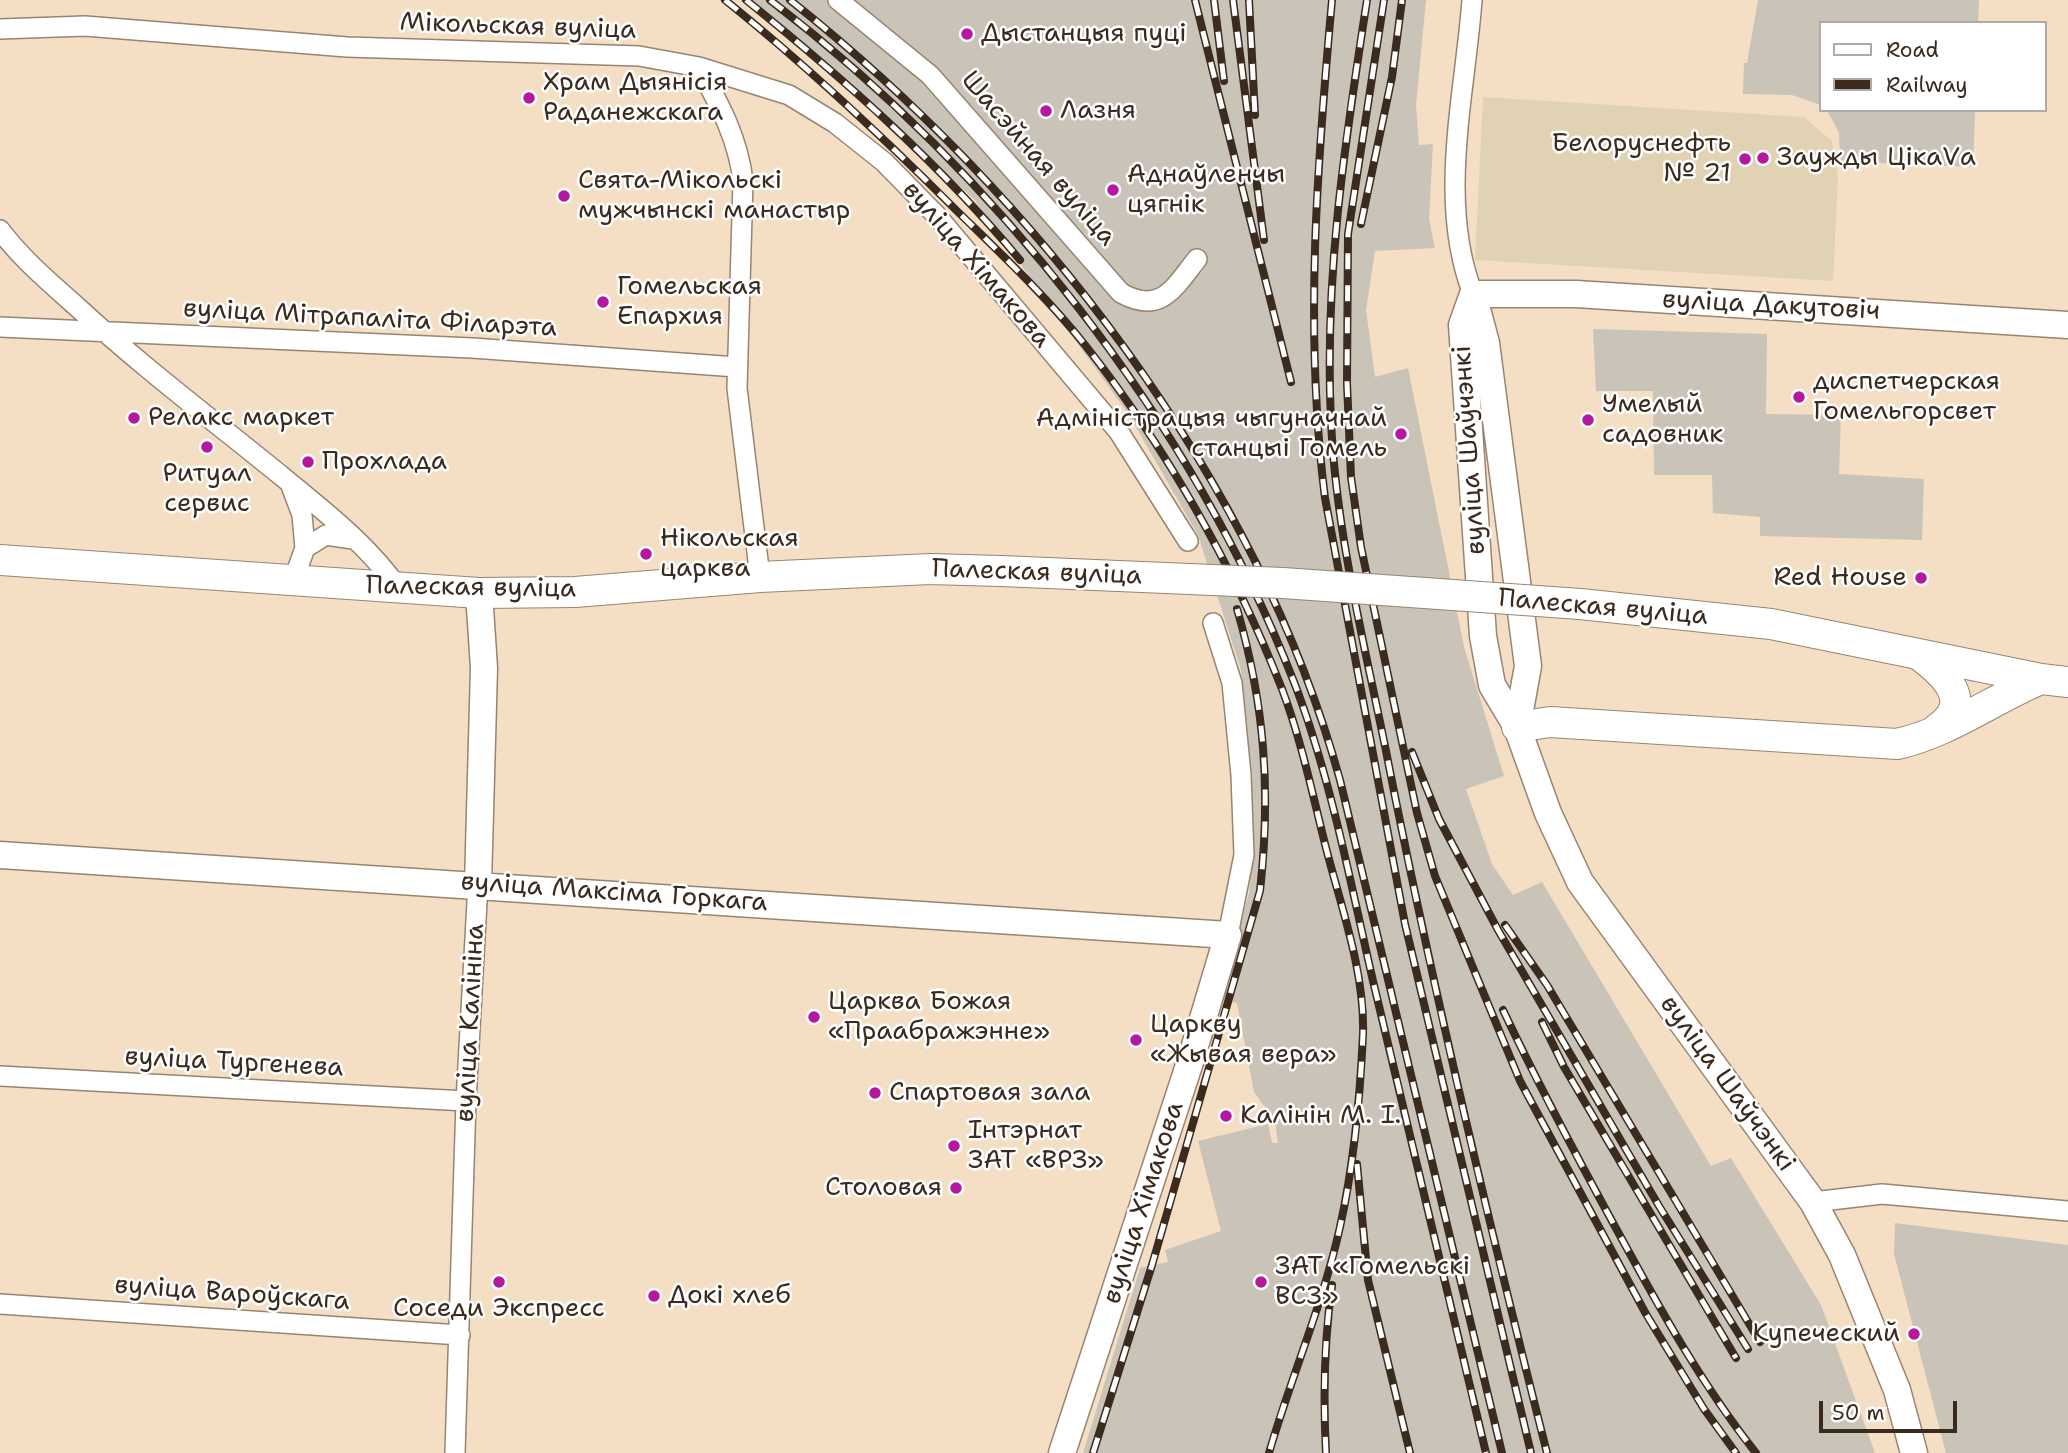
<!DOCTYPE html>
<meta charset="utf-8">
<style>
body{margin:0}
#map{position:relative;width:2068px;height:1453px;overflow:hidden;background:#f4dfc4;font-family:"Shantell Sans",sans-serif}
canvas{display:block}
.legend{position:absolute;left:1819px;top:21px;width:228px;height:91px;box-sizing:border-box;background:#fff;border:2px solid #b1aaa5;margin:0;padding:9px 12px;list-style:none;font-size:21px;color:#3b2a1e}
.legend li{display:flex;align-items:center;gap:14px;height:35px}
.legend b{width:35px;border:2px solid #b1aaa5}
.scale{position:absolute;left:1819px;top:1401px;width:138px;height:32px;box-sizing:border-box;border:4px solid #3b2a1e;border-top:0;padding-left:9px;font-size:21px;line-height:24px;white-space:nowrap;color:#3b2a1e;-webkit-text-stroke:5px #fff;paint-order:stroke}
</style>
<div id="map">
<canvas width="2068" height="1453"></canvas>
<ul class="legend">
<li><b style="height:9px;background:#fff"></b>Road</li>
<li><b style="height:9px;background:#3b2a1e"></b>Railway</li>
</ul>
<div class="scale">50 m</div>
</div>
<script>
const ctx = document.querySelector('canvas').getContext('2d');
ctx.lineJoin = 'round';
function paint(path, color) { ctx.fillStyle = color; ctx.fill(path, 'evenodd'); }
function strokePath(path, color, width, dash) { ctx.strokeStyle = color; ctx.lineWidth = width; ctx.lineCap = dash ? 'butt' : 'round'; ctx.setLineDash(dash || []); ctx.stroke(path); }
function drawText(font, color, halo, rows, align = 'center') {
  ctx.font = font + ' "Shantell Sans",sans-serif'; ctx.lineWidth = 5; ctx.setLineDash([]); ctx.textBaseline = 'middle'; ctx.strokeStyle = halo; ctx.fillStyle = color; for (const [text, x, y, turn = 0] of rows) {
    ctx.save(); ctx.translate(x, y); ctx.rotate((+turn || 0) * Math.PI / 180); ctx.textAlign = isNaN(turn) ? turn : align; if (halo) ctx.strokeText(text, 0, 0); ctx.fillText(text, 0, 0); ctx.restore();
  }
}
paint(new Path2D(`
 M 1483,97 L 1804,117 L 1832,141 L 1838,179 L 1833,281 L 1475,260 Z`), '#e2d2b4');
paint(new Path2D(`
 M 743,0 L 1426,0 L 1416,105 L 1419,145 L 1433,144 L 1429,219 L 1435,248 L 1375,251 L 1366,310 L 1375,377 L 1408,368 L 1464,647 L 1504,776 L 1466,789 L 1492,864 L 1513,895 L 1542,882 L 1711,1166 L 1731,1158 L 1821,1305 L 1875,1453 L 1083,1453 L 1140,1268 L 1168,1262 L 1165,1250 L 1221,1231 L 1198,1141 L 1268,1124 L 1272,1143 L 1278,1143 L 1275,1121 L 1254,1092 L 1237,1003 L 1219,998 L 1249,893 L 1253,835 L 1241,670 L 1198,535 L 1129,415 L 974,199 L 898,132 L 849,81 L 853,89 Z
 M 1758,0 L 1979,0 L 1978,23 L 1821,23 L 1821,105 L 1792,95 L 1743,94 L 1744,63 L 1747,63 Z
 M 1827,110 L 1975,110 L 1973,167 L 1840,161 L 1839,133 Z
 M 1593,329 L 1767,334 L 1766,414 L 1841,415 L 1839,474 L 1924,479 L 1922,540 L 1760,536 L 1760,517 L 1713,513 L 1712,475 L 1654,475 L 1653,391 L 1596,391 Z
 M 1895,1223 L 2068,1245 L 2068,1453 L 1946,1453 L 1894,1254 Z`), '#c9c3b8');
const street = new Path2D(`
 M 838,0 L 930,75 L 1121,293 C 1161,315 1174,288 1197,259
 M 1472,0 C 1465,95 1437,202 1473,294
 M 0,29 L 85,26 L 347,47 L 639,56 L 699,67 L 789,95 L 835,123 L 884,162 L 938,217 L 1119,432 L 1188,541
 M 699,67 C 719,104 738,138 743,181 L 737,388 L 760,577
 M 0,230 C 21,258 48,281 75,305 C 141,366 214,421 284,478 C 325,512 367,544 398,588
 M 0,327 L 472,348 L 737,367
 M 290,483 L 302,515 L 305,548 L 293,581
 M 305,548 L 326,535 L 353,539
 M 1213,623 L 1232,683 L 1241,775 L 1244,855 L 1228,935
 M 0,1076 L 466,1101
 M 1813,1202 L 1882,1194 L 2068,1211
 M 0,1304 L 460,1335
 M 455,1453 L 466,1101 L 478,884`);
const secondary = new Path2D(`
 M 1473,294 L 1462,325 L 1483,636 L 1492,685 L 1517,727 L 1548,813 L 1580,882 L 1813,1202 L 1842,1255 L 1897,1390 L 1914,1453
 M 1473,294 L 1576,294 L 2068,325
 M 1473,294 L 1486,343 L 1528,666 L 1517,727
 M 0,855 L 1228,935 L 1191,1059 L 1062,1453
 M 478,884 L 484,668 L 479,593`);
const primary = new Path2D(`
 M 0,560 L 479,593 L 575,592 L 760,577 L 930,569 L 1001,571
 M 1580,604 L 1771,624 L 2041,679 L 2068,682
 M 1919,655 C 1945,674 1975,702 1938,728
 M 1517,727 L 1550,722 L 1897,744 C 1948,733 1993,699 2041,679`);
strokePath(street, '#988471', 22);
strokePath(secondary, '#988471', 29);
strokePath(primary, '#988471', 32);
strokePath(street, '#fff', 19);
strokePath(secondary, '#fff', 26);
strokePath(primary, '#fff', 30);
const rail = new Path2D(`
 M 725,0 C 807,66 882,136 956,210 C 1001,254 1046,296 1085,345 C 1166,447 1234,567 1282,689 C 1301,739 1312,792 1325,844 C 1340,904 1365,971 1363,1034 C 1360,1099 1354,1164 1340,1227 C 1323,1304 1291,1377 1269,1453
 M 746,0 C 844,79 939,163 1020,260
 M 770,0 C 994,171 1191,419 1294,682 C 1331,778 1350,881 1373,981 C 1411,1138 1448,1296 1486,1453
 M 790,0 C 1035,194 1256,477 1340,780 L 1502,1453
 M 1195,0 L 1291,382
 M 1214,0 L 1224,81
 M 1233,0 L 1264,240
 M 1249,0 L 1255,115
 M 1332,0 C 1317,166 1304,332 1325,498 L 1405,924 L 1531,1453
 M 1367,0 C 1345,143 1324,275 1331,421 C 1336,532 1364,642 1386,751 C 1432,986 1488,1220 1547,1453
 M 1384,0 L 1348,234 L 1347,383 L 1351,477 L 1361,547 L 1417,813 L 1435,876 L 1520,1081 L 1646,1314 L 1704,1409 L 1736,1453
 M 1361,224 L 1392,77 L 1402,0
 M 1412,752 L 1439,819 L 1498,930 L 1659,1206 L 1748,1349
 M 1505,925 L 1547,985 L 1760,1342
 M 1503,1010 C 1539,1086 1578,1159 1618,1232 C 1660,1309 1702,1385 1756,1453
 M 1542,1022 L 1564,1067 L 1736,1358
 M 1357,1164 L 1368,1280 L 1410,1453
 M 1093,1453 L 1152,1265 L 1260,891 C 1271,792 1265,705 1237,609
 M 1326,1453 C 1323,1396 1324,1342 1332,1285`);
strokePath(rail, '#3b2a1e', 8);
strokePath(rail, '#fff', 5, [16]);
const primaryBridge = new Path2D(`
 M 1001,571 L 1283,583 L 1580,604`);
strokePath(primaryBridge, '#988471', 32, []);
strokePath(primaryBridge, '#fff', 30);
for (const [x, y, r, color] of [
 [967,34,7,"#b5179e"],
 [529,98,7,"#b5179e"],
 [1046,111,7,"#b5179e"],
 [1763,158,7,"#b5179e"],
 [1745,159,7,"#b5179e"],
 [1113,190,7,"#b5179e"],
 [564,196,7,"#b5179e"],
 [603,302,7,"#b5179e"],
 [1799,397,7,"#b5179e"],
 [134,418,7,"#b5179e"],
 [1588,420,7,"#b5179e"],
 [1401,434,7,"#b5179e"],
 [207,447,7,"#b5179e"],
 [308,462,7,"#b5179e"],
 [646,554,7,"#b5179e"],
 [1921,578,7,"#b5179e"],
 [814,1017,7,"#b5179e"],
 [1136,1040,7,"#b5179e"],
 [875,1093,7,"#b5179e"],
 [1226,1116,7,"#b5179e"],
 [954,1146,7,"#b5179e"],
 [956,1188,7,"#b5179e"],
 [499,1282,7,"#b5179e"],
 [1261,1282,7,"#b5179e"],
 [654,1296,7,"#b5179e"],
 [1914,1334,7,"#b5179e"]
]) { const dot = new Path2D(); dot.arc(x, y, r, 0, 2 * Math.PI); ctx.fillStyle = color; ctx.fill(dot); strokePath(dot, '#fff', 2.5); }
drawText('26px', '#3b2a1e', '#fff', [
 ["Мікольская вуліца",518,27,2],
 ["Шасэйная вуліца",1038,159,49],
 ["вуліца Хімакова",976,265,49],
 ["вуліца Дакутовіч",1771,306,3],
 ["вуліца Мітрапаліта Філарэта",370,319,3],
 ["вуліца Шаўчэнкі",1470,450,-94],
 ["Палеская вуліца",1037,573,2],
 ["Палеская вуліца",471,588,1],
 ["Палеская вуліца",1603,608,5],
 ["вуліца Максіма Горкага",614,893,4],
 ["вуліца Калініна",471,1023,-87],
 ["вуліца Тургенева",234,1063,3],
 ["вуліца Шаўчэнкі",1727,1084,54],
 ["вуліца Хімакова",1144,1203,-72],
 ["вуліца Вароўскага",232,1294,4]
]);
drawText('26px', '#3b2a1e', '#fff', [
 ["Дыстанцыя пуці",981,34],
 ["Храм Дыянісія",543,83],
 ["Раданежскага",543,113],
 ["Лазня",1060,111],
 ["Белоруснефть",1731,144,"right"],
 ["№ 21",1731,174,"right"],
 ["Заужды ЦікаVа",1777,158],
 ["Аднаўленчы",1127,175],
 ["цягнік",1127,205],
 ["Свята-Мікольскі",578,181],
 ["мужчынскі манастыр",578,211],
 ["Гомельская",617,287],
 ["Епархия",617,317],
 ["диспетчерская",1813,382],
 ["Гомельгорсвет",1813,412],
 ["Умелый",1602,405],
 ["садовник",1602,435],
 ["Релакс маркет",148,418],
 ["Адміністрацыя чыгуначнай",1387,419,"right"],
 ["станцыі Гомель",1387,449,"right"],
 ["Прохлада",322,462],
 ["Ритуал",207,474,"center"],
 ["сервис",207,504,"center"],
 ["Нікольская",660,539],
 ["царква",660,569],
 ["Red House",1907,578,"right"],
 ["Царква Божая",828,1002],
 ["«Праабражэнне»",828,1032],
 ["Царкву",1150,1025],
 ["«Жывая вера»",1150,1055],
 ["Спартовая зала",889,1093],
 ["Калінін М. І.",1240,1116],
 ["Інтэрнат",968,1131],
 ["ЗАТ «ВРЗ»",968,1161],
 ["Столовая",942,1188,"right"],
 ["ЗАТ «Гомельскі",1275,1267],
 ["ВСЗ»",1275,1297],
 ["Докі хлеб",668,1296],
 ["Соседи Экспресс",499,1309,"center"],
 ["Купеческий",1900,1334,"right"]
], 'left');
</script>
